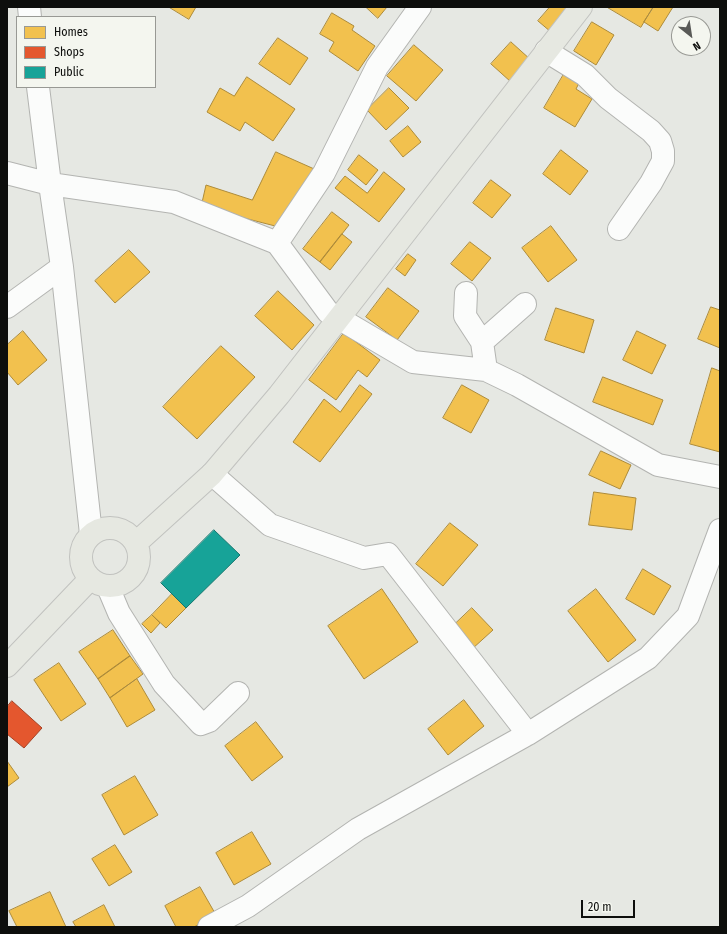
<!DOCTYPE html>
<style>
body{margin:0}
#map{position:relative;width:727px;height:934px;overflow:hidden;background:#e6e8e3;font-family:"Fira Sans Condensed",sans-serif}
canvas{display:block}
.frame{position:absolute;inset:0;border:8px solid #0d0e0c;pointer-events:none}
.legend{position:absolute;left:16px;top:16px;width:140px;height:72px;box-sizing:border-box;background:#f4f6ef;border:1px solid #989994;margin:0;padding:5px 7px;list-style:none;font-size:12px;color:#0d0e0c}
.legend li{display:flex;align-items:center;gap:8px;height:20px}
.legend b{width:20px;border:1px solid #989994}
.north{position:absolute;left:671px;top:16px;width:40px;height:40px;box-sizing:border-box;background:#f4f6ef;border:1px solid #989994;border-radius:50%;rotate:150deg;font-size:11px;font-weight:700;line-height:16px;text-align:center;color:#0d0e0c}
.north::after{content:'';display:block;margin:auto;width:14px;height:18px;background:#595a57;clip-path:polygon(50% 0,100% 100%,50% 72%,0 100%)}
.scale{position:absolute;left:581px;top:900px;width:54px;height:18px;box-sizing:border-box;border:2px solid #0d0e0c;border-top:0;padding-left:5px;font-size:12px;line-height:14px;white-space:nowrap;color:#0d0e0c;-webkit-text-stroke:3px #f4f6ef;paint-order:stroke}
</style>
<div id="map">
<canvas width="727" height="934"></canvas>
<div class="frame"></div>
<ul class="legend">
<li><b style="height:11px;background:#f2c14e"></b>Homes</li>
<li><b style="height:11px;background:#e4572e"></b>Shops</li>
<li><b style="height:11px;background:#17a398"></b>Public</li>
</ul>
<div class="north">N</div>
<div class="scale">20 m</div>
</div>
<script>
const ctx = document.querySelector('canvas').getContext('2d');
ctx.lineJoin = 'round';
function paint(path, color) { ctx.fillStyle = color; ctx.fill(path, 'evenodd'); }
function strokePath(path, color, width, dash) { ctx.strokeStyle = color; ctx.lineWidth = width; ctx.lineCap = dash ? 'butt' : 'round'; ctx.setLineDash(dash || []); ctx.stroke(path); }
const homes = new Path2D(`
 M 169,7 L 196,7 L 189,19 Z
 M 366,7 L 387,7 L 378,18 Z
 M 550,7 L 572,7 L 551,32 L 538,21 Z
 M 607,7 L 653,7 L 641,27 Z
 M 654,7 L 673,7 L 658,31 L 644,22 Z
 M 332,13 L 354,26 L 352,30 L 375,46 L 358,71 L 329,51 L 334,42 L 320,34 Z
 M 592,22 L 614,35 L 596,65 L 574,51 Z
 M 278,38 L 308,58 L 290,85 L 259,64 Z
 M 511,42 L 531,60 L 511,82 L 491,64 Z
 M 414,45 L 443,70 L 416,101 L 387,76 Z
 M 564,74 L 579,83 L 576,89 L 592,99 L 575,127 L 544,108 Z
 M 247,77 L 295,109 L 273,141 L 245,122 L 240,131 L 207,112 L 220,88 L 234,96 Z
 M 389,88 L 409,108 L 386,130 L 367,110 Z
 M 408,126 L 421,142 L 403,157 L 390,141 Z
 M 561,150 L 588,171 L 570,195 L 543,174 Z
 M 276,152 L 321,172 L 283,228 L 201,207 L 206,185 L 252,200 Z
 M 359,155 L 378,170 L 366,185 L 348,170 Z
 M 384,172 L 405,189 L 379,222 L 335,188 L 345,176 L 367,193 Z
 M 491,180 L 511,195 L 492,218 L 473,203 Z
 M 332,212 L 349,225 L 320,262 L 303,249 Z
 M 551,226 L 577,260 L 548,282 L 522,248 Z
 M 342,234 L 352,242 L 330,270 L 320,262 Z
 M 470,242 L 491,258 L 472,281 L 451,264 Z
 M 129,250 L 150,272 L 115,303 L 95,281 Z
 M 408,254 L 416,260 L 405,276 L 396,269 Z
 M 388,288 L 419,311 L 397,340 L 366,317 Z
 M 278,291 L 314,325 L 292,350 L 255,316 Z
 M 711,307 L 720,310 L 720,348 L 698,339 Z
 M 556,308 L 594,320 L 584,353 L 545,340 Z
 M 23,331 L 47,360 L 18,385 L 7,372 L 7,345 Z
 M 637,331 L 666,345 L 652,374 L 623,360 Z
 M 344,333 L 380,360 L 367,377 L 358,370 L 336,400 L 309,380 Z
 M 221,346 L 255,377 L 197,439 L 163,407 Z
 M 712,368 L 720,371 L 720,452 L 690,444 Z
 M 603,377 L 663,400 L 653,425 L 593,402 Z
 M 360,385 L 372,394 L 320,462 L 293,442 L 324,399 L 340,412 Z
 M 462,385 L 489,400 L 471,433 L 443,418 Z
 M 601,451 L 631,465 L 620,489 L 589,475 Z
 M 594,492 L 636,498 L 632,530 L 589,525 Z
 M 450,523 L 478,545 L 443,586 L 416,564 Z
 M 643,569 L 671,586 L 654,615 L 626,599 Z
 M 382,589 L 418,642 L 364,679 L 328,626 Z
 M 596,589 L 636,640 L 608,662 L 568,611 Z
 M 172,594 L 186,608 L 166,628 L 152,615 Z
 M 472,608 L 493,630 L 472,649 L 452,627 Z
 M 152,615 L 160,623 L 151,633 L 142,624 Z
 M 113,630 L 130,656 L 98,679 L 79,652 Z
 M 130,656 L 143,674 L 110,698 L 98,679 Z
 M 59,663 L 86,704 L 61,721 L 34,680 Z
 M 137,679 L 155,710 L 127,727 L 110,698 Z
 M 464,700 L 484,726 L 448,755 L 428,729 Z
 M 256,722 L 283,757 L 252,781 L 225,746 Z
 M 7,761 L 19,778 L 7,787 Z
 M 135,776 L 158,815 L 124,835 L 102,795 Z
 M 252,832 L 271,864 L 234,885 L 216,853 Z
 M 115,845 L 132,872 L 109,886 L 92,859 Z
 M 200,887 L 216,915 L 194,927 L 176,927 L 165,906 Z
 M 50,892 L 66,927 L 17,927 L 9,911 Z
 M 104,905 L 115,927 L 76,927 L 73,922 Z`);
paint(homes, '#f2c14e');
strokePath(homes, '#ad8b3a', 1);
const shops = new Path2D(`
 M 12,701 L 42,728 L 24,748 L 7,734 L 7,707 Z`);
paint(shops, '#e4572e');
strokePath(shops, '#a44124', 1);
const public = new Path2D(`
 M 214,530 L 240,555 L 186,608 L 161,583 Z`);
paint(public, '#17a398');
strokePath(public, '#14766e', 1);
const minor = new Path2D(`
 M 29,7 L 30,17
 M 546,51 L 585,75 L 608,98 L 651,131 L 660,141 L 663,151 L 663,161 L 651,183 L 619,229
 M 38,87 L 50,184 L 62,267 L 91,534
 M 7,173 L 50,184 L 174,202 L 277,243 L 328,312 L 413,362 L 486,370 L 517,385 L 658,465 L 720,477
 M 277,243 L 324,173 L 377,67 L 420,7
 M 466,293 L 465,316 L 482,342 L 486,370
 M 7,307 L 62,267
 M 482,342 L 525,304
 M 212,474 L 270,525 L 364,558 L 388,554 L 528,734
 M 108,587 L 119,613 L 164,684 L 201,724 L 209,721 L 238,693
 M 209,927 L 248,906 L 358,829 L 528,734 L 648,658 L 688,616 L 720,530`);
const major = new Path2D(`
 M81 557a29 29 0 1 1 58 0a29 29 0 1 1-58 0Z
 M 136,543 L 212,474 L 279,395 L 581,7
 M 7,666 L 90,579`);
strokePath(minor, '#b3b4b1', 24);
strokePath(major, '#c1c2bf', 24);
strokePath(minor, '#fbfcfb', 22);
strokePath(major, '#e6e8e1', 22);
</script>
